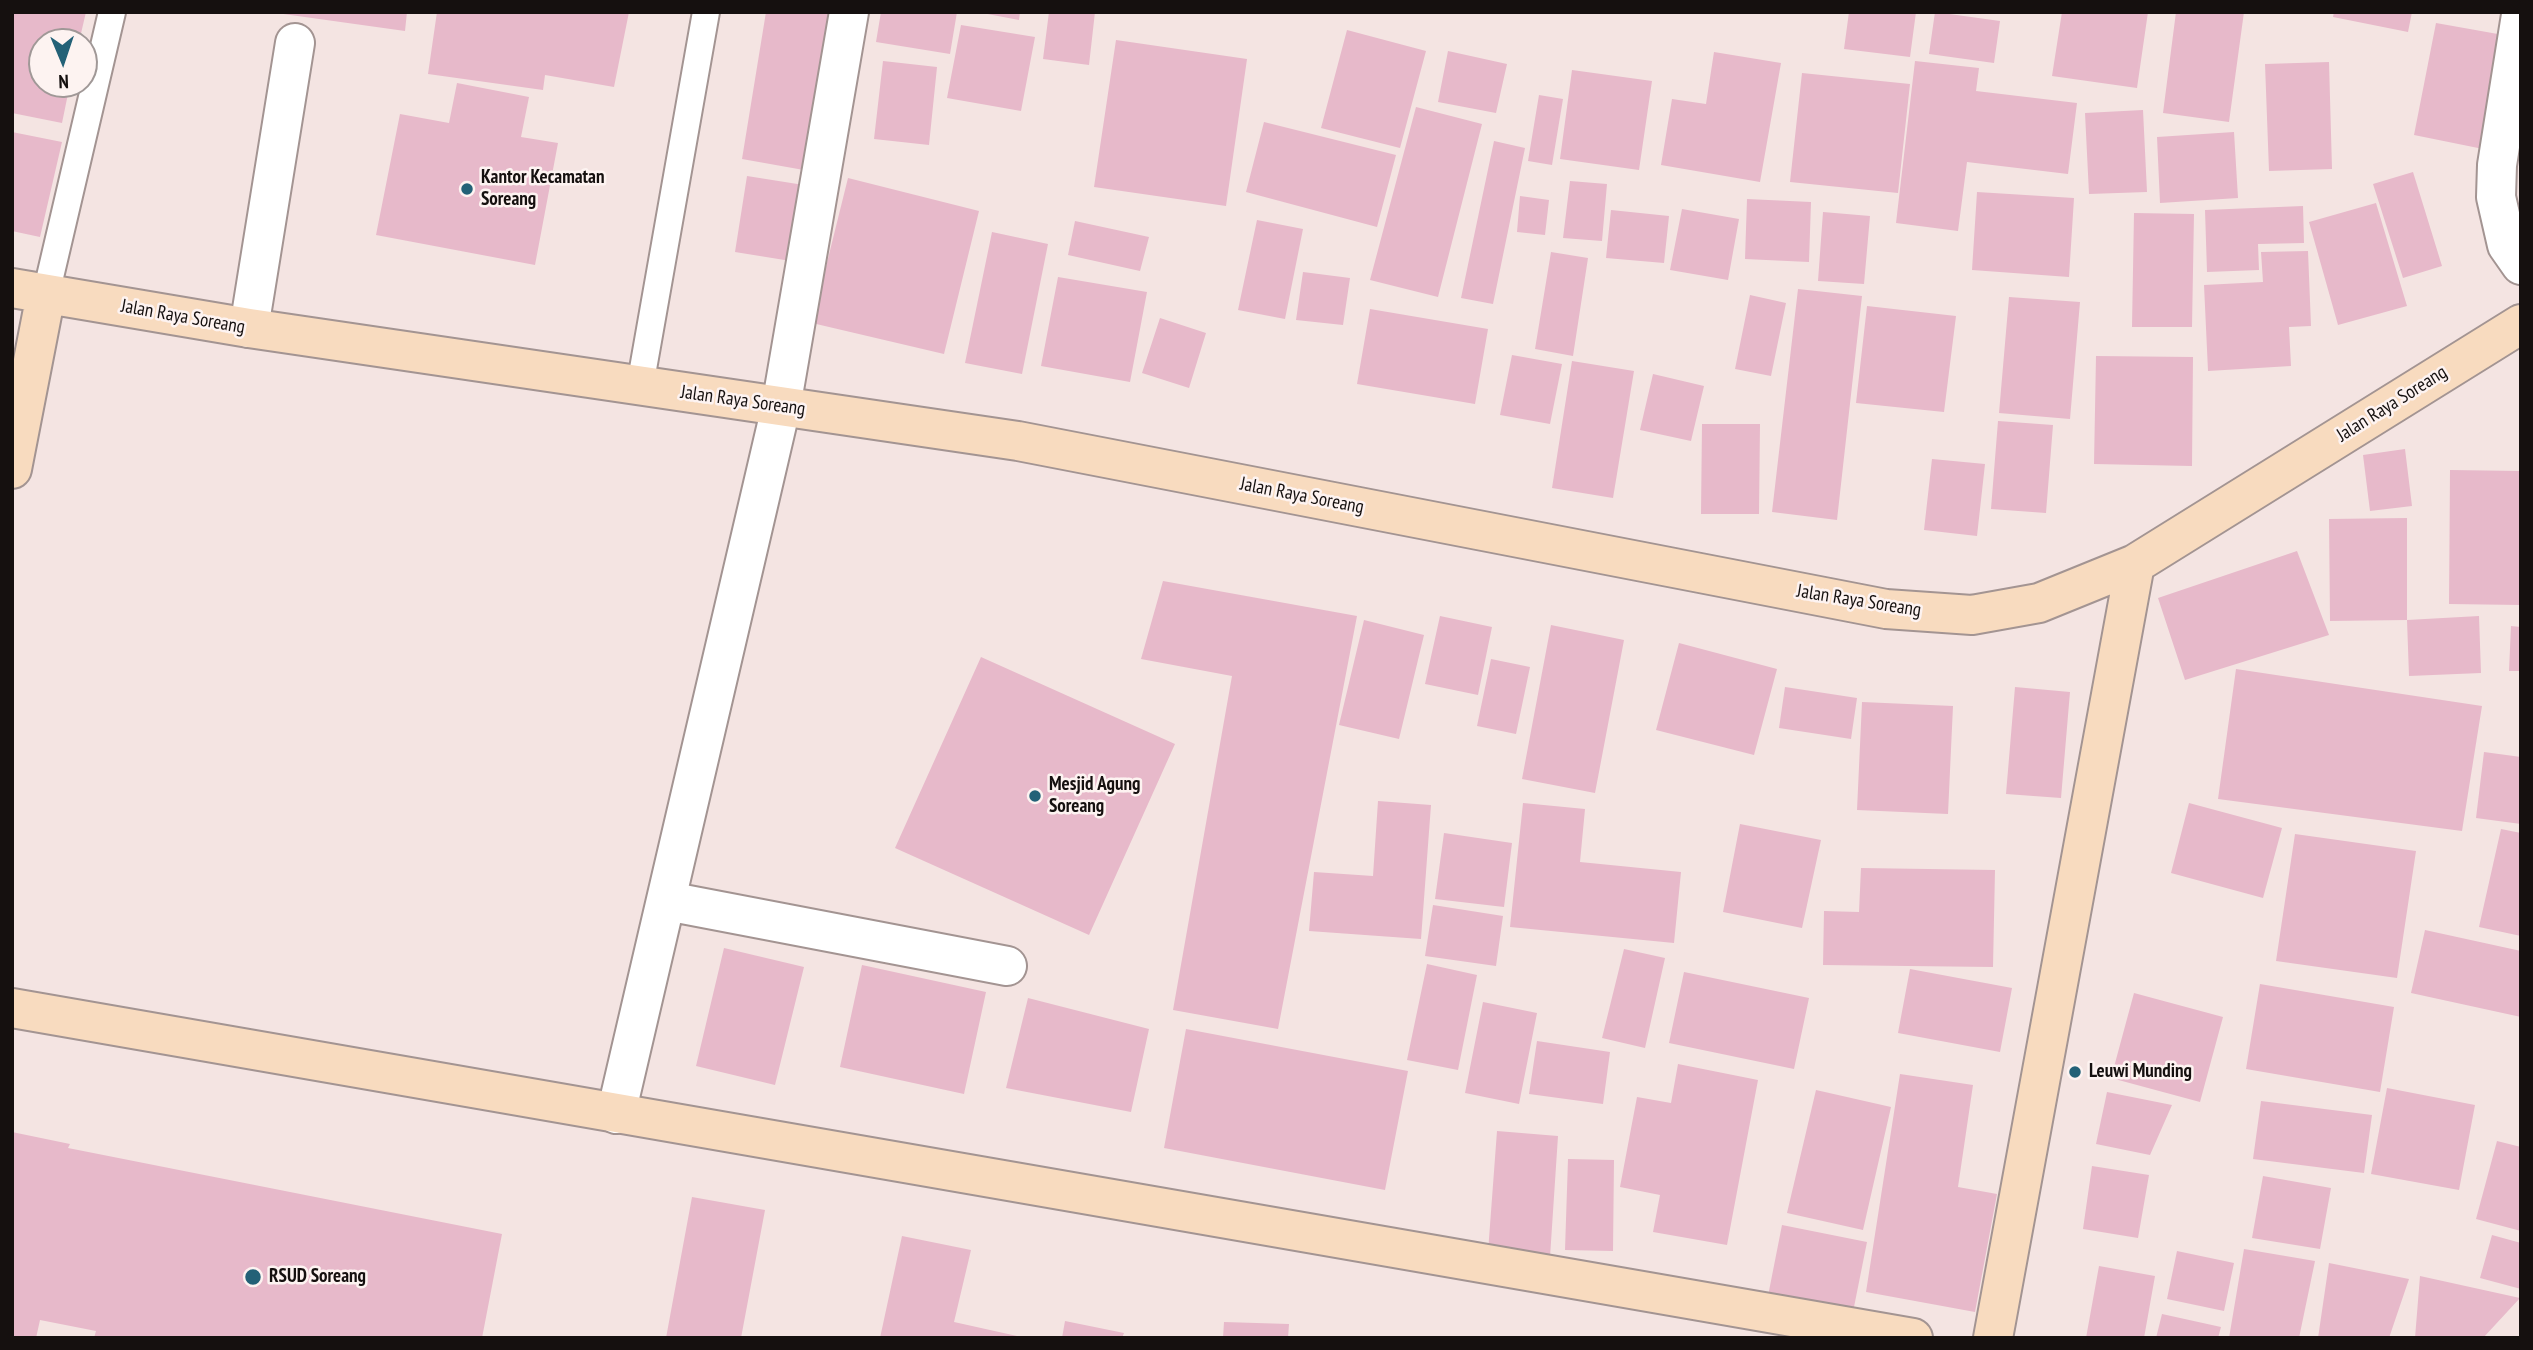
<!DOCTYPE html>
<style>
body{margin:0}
#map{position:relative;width:2533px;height:1350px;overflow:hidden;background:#f4e4e2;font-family:"PT Sans Narrow",sans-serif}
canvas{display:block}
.frame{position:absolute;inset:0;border:14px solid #15100f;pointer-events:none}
.north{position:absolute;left:28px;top:28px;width:70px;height:70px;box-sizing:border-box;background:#fdf3f1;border:2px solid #a09897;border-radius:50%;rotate:178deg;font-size:19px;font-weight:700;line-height:28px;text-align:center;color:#15100f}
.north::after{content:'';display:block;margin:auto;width:24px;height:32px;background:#236177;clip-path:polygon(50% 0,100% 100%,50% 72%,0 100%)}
</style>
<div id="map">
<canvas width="2533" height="1350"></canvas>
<div class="frame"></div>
<div class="north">N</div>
</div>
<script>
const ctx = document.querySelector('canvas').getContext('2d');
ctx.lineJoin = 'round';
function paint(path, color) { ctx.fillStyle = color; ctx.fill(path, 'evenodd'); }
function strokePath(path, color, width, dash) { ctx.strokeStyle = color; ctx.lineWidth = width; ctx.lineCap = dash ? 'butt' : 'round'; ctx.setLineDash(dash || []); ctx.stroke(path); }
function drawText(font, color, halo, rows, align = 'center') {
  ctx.font = font + ' "PT Sans Narrow",sans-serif'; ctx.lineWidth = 5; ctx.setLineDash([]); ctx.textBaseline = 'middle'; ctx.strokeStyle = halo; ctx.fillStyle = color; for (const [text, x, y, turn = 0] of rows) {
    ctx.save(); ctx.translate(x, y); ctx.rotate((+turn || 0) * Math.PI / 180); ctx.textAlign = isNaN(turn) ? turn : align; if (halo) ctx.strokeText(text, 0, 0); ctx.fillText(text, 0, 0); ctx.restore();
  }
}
paint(new Path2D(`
 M 12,12 L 86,12 L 79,42 L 42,42 L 42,84 L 70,84 L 62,123 L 12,113 Z
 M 269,12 L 407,12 L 405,31 Z
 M 437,12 L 629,12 L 614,87 L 545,75 L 543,90 L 428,74 Z
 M 766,12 L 841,12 L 815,172 L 742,159 Z
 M 881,12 L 957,12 L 950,54 L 876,42 Z
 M 977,12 L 1020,12 L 1019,20 Z
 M 1049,12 L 1095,12 L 1089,65 L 1043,59 Z
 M 1849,12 L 1916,12 L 1910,57 L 1844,49 Z
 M 1935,12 L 2000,21 L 1994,63 L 1929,54 Z
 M 2062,12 L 2148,12 L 2137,88 L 2052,76 Z
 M 2176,12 L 2244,12 L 2229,122 L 2163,113 Z
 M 2334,12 L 2412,12 L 2408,32 L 2333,17 Z
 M 2436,23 L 2509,36 L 2488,150 L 2414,135 Z
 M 961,25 L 1035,37 L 1021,111 L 947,98 Z
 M 1347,30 L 1426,51 L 1400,148 L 1321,128 Z
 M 1116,40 L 1247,59 L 1226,206 L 1094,187 Z
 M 1448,51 L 1507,64 L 1496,113 L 1438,102 Z
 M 1714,52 L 1781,63 L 1760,182 L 1661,165 L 1672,99 L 1706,104 Z
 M 883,61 L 937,67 L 929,145 L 874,139 Z
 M 1915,61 L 1979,68 L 1976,91 L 2077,103 L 2068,174 L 1967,162 L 1958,231 L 1896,223 Z
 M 2329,62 L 2332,169 L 2269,171 L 2265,64 Z
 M 1572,70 L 1652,81 L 1639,170 L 1560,159 Z
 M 1802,73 L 1910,84 L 1898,193 L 1790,182 Z
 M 457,83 L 529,97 L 521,137 L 558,143 L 535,265 L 376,235 L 400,114 L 449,123 Z
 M 1539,95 L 1563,99 L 1552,165 L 1528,161 Z
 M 1416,107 L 1482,124 L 1438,297 L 1370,280 Z
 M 2143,110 L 2147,192 L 2089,194 L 2085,113 Z
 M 1264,122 L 1396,155 L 1377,227 L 1246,192 Z
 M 12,132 L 62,142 L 40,237 L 12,231 Z
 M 2234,132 L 2238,198 L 2160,203 L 2157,137 Z
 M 1494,141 L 1525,148 L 1493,304 L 1461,298 Z
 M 2413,172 L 2442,266 L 2403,278 L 2373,184 Z
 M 747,176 L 810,186 L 797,262 L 735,252 Z
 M 848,178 L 979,211 L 944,354 L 812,323 Z
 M 1570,181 L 1607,184 L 1602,241 L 1563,238 Z
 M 1977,192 L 2074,198 L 2069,277 L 1972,270 Z
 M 1520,196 L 1549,200 L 1545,235 L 1517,232 Z
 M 1747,199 L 1811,202 L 1809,262 L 1745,259 Z
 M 2376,203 L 2407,306 L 2338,325 L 2309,222 Z
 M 2303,206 L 2304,243 L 2258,244 L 2259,270 L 2207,272 L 2205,210 Z
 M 1682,209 L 1739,219 L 1728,280 L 1670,270 Z
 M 1611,210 L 1669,216 L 1664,263 L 1606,258 Z
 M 1823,212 L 1870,216 L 1864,284 L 1818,281 Z
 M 2134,213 L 2194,214 L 2192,327 L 2132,327 Z
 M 1257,220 L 1303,229 L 1285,319 L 1238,310 Z
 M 1075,221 L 1149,237 L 1140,271 L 1068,255 Z
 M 992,232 L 1048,244 L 1022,374 L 965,363 Z
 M 2308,251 L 2311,326 L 2289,327 L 2291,366 L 2208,371 L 2204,285 L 2263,282 L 2261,252 Z
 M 1551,252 L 1588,258 L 1573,356 L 1535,349 Z
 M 1303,272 L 1350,278 L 1343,325 L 1296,320 Z
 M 1058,277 L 1147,292 L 1130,382 L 1041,366 Z
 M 1798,289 L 1862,296 L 1837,520 L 1772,512 Z
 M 1750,295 L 1786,303 L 1771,376 L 1735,369 Z
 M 2009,297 L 2080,302 L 2070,419 L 1999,413 Z
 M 1867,306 L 1956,316 L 1944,412 L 1856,403 Z
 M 1370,309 L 1488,329 L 1475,404 L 1357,384 Z
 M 1160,318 L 1206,333 L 1189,388 L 1142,373 Z
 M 1512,355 L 1562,364 L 1550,424 L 1500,415 Z
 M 2096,356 L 2193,357 L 2192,466 L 2094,464 Z
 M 1572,361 L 1634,371 L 1613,498 L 1552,488 Z
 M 1653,374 L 1704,386 L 1691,441 L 1640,430 Z
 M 1998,421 L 2053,425 L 2046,513 L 1991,509 Z
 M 1702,424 L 1760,424 L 1759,514 L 1701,514 Z
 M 2405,449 L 2412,506 L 2370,511 L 2363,455 Z
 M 1932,459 L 1985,464 L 1977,536 L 1924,530 Z
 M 2450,470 L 2521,471 L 2521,605 L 2449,604 Z
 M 2407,518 L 2407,620 L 2330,621 L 2329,519 Z
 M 2297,551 L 2329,635 L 2185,680 L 2158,598 Z
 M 1163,581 L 1357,616 L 1278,1029 L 1173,1010 L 1232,676 L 1141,659 Z
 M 1440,616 L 1492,627 L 1478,695 L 1425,684 Z
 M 2479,616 L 2481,673 L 2409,676 L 2407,620 Z
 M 1364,620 L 1424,635 L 1399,739 L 1339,725 Z
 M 1551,625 L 1624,640 L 1595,793 L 1522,779 Z
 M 2511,626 L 2521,627 L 2521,671 L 2509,671 Z
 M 1679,643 L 1777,669 L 1754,755 L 1656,730 Z
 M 981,657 L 1175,744 L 1089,935 L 895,848 Z
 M 1491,659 L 1530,667 L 1516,734 L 1477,726 Z
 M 2236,669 L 2482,706 L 2462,831 L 2218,799 Z
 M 1785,687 L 1857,698 L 1851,739 L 1779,728 Z
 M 2015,687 L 2070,692 L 2061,798 L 2006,794 Z
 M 1862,702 L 1953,706 L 1948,814 L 1857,810 Z
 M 2484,752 L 2521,757 L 2521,824 L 2476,818 Z
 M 1378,801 L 1431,805 L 1421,939 L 1309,931 L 1314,872 L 1373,876 Z
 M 1523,803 L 1585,809 L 1580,862 L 1681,872 L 1674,943 L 1510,927 Z
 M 2189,803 L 2282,828 L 2263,898 L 2171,873 Z
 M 1740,824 L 1821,840 L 1802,928 L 1723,912 Z
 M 2501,829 L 2521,833 L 2521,936 L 2479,927 Z
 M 1444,833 L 1512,843 L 1504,907 L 1435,899 Z
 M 2295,834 L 2416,851 L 2397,978 L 2276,961 Z
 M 1861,868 L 1995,870 L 1993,967 L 1823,965 L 1824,911 L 1859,912 Z
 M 1433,905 L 1503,916 L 1496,966 L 1425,956 Z
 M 2425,930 L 2521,951 L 2521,1017 L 2411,993 Z
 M 724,948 L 804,967 L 775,1085 L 696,1066 Z
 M 1624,949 L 1665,958 L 1645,1048 L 1602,1038 Z
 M 1427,964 L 1477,975 L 1458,1070 L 1407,1060 Z
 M 862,965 L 986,992 L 964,1094 L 840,1067 Z
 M 1910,969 L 2012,988 L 2000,1052 L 1898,1033 Z
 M 1684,972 L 1809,998 L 1794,1069 L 1669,1043 Z
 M 2260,984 L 2394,1007 L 2380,1092 L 2246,1069 Z
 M 2134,993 L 2223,1017 L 2200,1102 L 2111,1078 Z
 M 1028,998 L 1149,1029 L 1131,1112 L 1006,1088 Z
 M 1483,1002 L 1537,1013 L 1519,1104 L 1465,1093 Z
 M 1186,1029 L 1408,1071 L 1385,1190 L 1164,1148 Z
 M 1537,1041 L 1610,1052 L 1603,1104 L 1529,1094 Z
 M 1678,1064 L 1758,1080 L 1727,1245 L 1653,1232 L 1660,1195 L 1620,1187 L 1637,1097 L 1671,1103 Z
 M 1900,1074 L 1973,1085 L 1958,1187 L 1997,1194 L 1975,1312 L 1866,1292 Z
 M 2387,1088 L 2475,1105 L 2459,1190 L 2371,1174 Z
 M 1816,1090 L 1891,1107 L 1863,1230 L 1787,1213 Z
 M 2107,1092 L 2172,1105 L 2150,1155 L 2096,1144 Z
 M 2261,1101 L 2372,1115 L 2364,1173 L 2253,1159 Z
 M 1497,1131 L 1558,1136 L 1550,1257 L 1488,1252 Z
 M 12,1132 L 70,1144 L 68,1148 L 502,1234 L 482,1338 L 94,1338 L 96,1331 L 40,1320 L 36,1338 L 12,1338 Z
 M 2497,1141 L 2521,1147 L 2521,1231 L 2476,1219 Z
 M 1568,1159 L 1614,1160 L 1613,1251 L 1565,1250 Z
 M 2092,1166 L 2149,1175 L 2138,1238 L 2083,1229 Z
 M 2263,1176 L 2331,1188 L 2320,1249 L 2252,1238 Z
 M 692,1197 L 765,1210 L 741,1338 L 666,1338 Z
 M 1782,1225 L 1867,1242 L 1853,1312 L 1768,1296 Z
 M 2492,1235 L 2521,1243 L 2521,1289 L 2480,1278 Z
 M 902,1236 L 971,1250 L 954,1322 L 1026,1338 L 880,1338 Z
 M 2244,1249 L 2315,1261 L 2299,1338 L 2229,1338 Z
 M 2177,1251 L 2234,1263 L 2224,1311 L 2167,1299 Z
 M 2329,1263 L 2409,1279 L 2389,1338 L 2318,1338 Z
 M 2099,1266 L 2155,1276 L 2144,1338 L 2086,1338 Z
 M 2420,1276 L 2520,1298 L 2483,1338 L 2415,1338 Z
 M 2162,1314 L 2221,1327 L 2218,1338 L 2156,1338 Z
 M 1065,1321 L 1124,1333 L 1122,1338 L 1062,1338 Z
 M 1224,1322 L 1289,1324 L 1288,1338 L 1223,1338 Z`), '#e7b9ca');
const lane = new Path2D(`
 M 46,294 L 112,12
 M 640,386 L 706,12`);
const street = new Path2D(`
 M 2521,15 L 2497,165 L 2496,197 L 2507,245 L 2521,265
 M 249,328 L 295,43
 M 667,901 L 1007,966
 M 616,1114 L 781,407 L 849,12`);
const secondary = new Path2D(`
 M 12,288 L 249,328 L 1018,441 L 1886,609 L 1972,615 L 2039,603 L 2135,564 L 2521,324
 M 12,469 L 46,294
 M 12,1008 L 1913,1338
 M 1993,1338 L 2135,564`);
strokePath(lane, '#a39492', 30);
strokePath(street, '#a39492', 42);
strokePath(secondary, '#a39492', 42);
strokePath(lane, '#fff', 26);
strokePath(street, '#fff', 38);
strokePath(secondary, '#f8dbbf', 38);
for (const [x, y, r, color] of [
 [467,189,7,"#236177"],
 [1035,796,7,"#236177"],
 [2075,1072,7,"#236177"],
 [253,1277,9,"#236177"]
]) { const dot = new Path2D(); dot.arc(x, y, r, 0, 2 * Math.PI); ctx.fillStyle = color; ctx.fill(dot); strokePath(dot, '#fdf3f1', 2.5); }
drawText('bold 19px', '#15100f', '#fdf3f1', [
 ["Kantor Kecamatan",481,178],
 ["Soreang",481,200],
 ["Mesjid Agung",1049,785],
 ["Soreang",1049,807],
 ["Leuwi Munding",2089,1072],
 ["RSUD Soreang",269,1277]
], 'left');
drawText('19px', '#15100f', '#fdf3f1', [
 ["Jalan Raya Soreang",183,317,10],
 ["Jalan Raya Soreang",743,401,8],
 ["Jalan Raya Soreang",2392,404,-32],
 ["Jalan Raya Soreang",1302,496,11],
 ["Jalan Raya Soreang",1859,601,9]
]);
</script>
